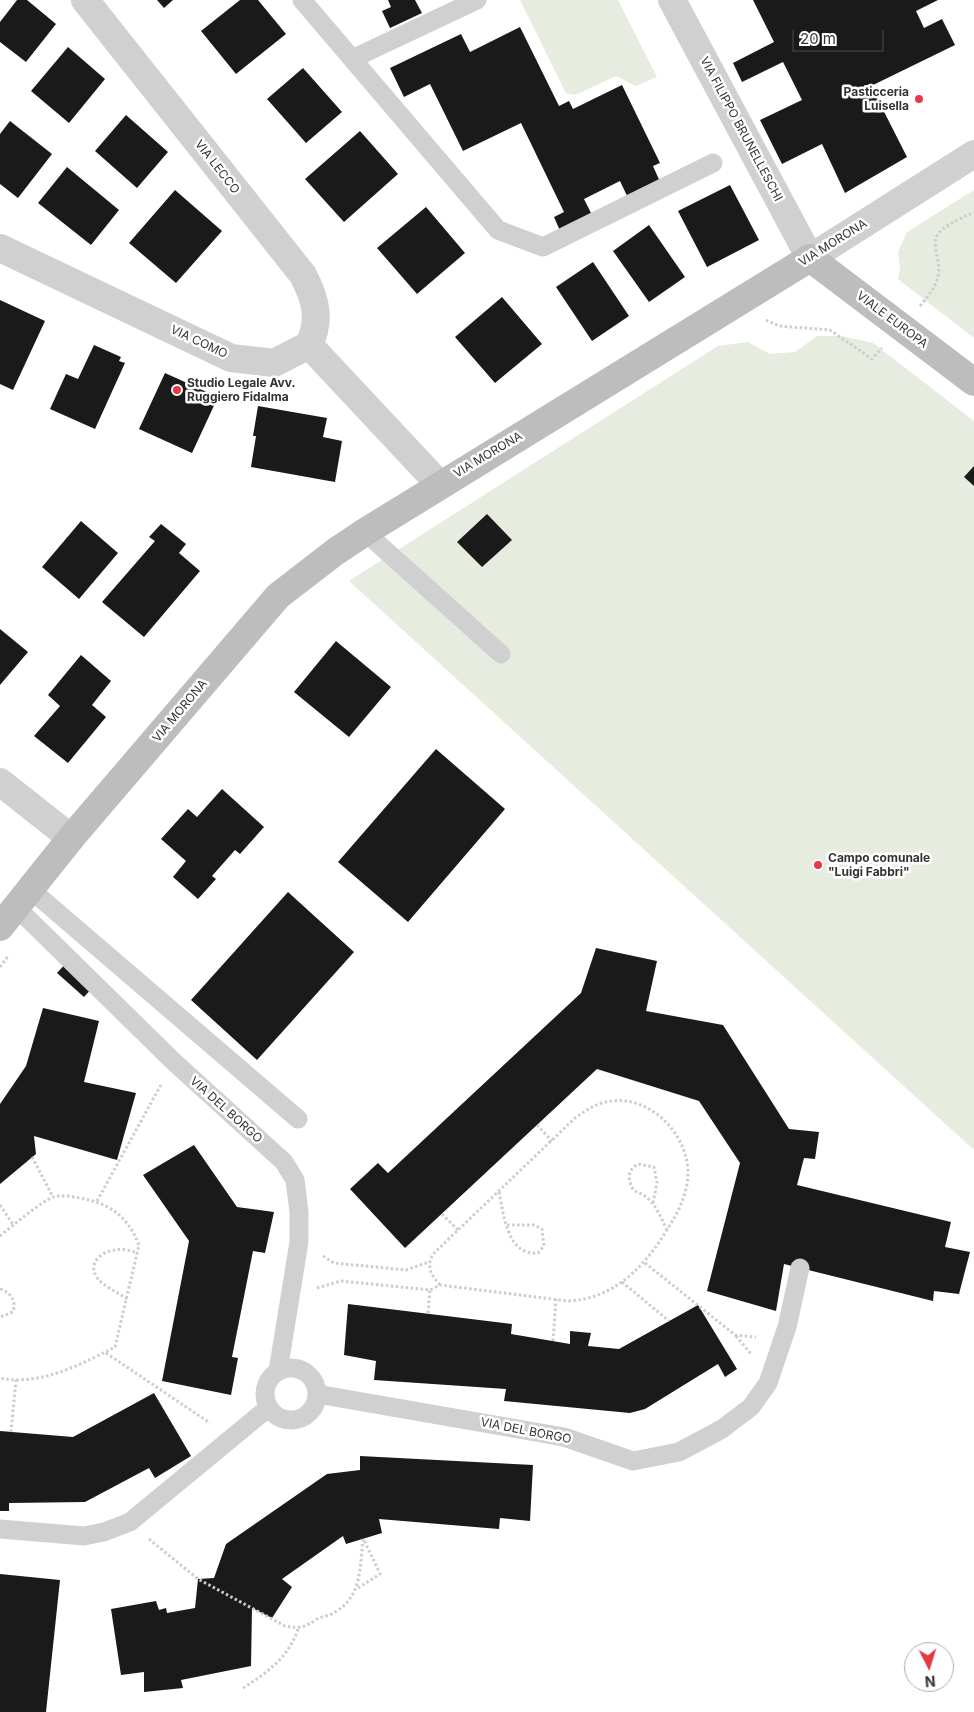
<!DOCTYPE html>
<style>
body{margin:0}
#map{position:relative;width:974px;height:1712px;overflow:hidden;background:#fff;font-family:Inter,sans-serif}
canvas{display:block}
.north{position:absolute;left:904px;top:1642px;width:50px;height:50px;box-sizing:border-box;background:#fff;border:1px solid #adadad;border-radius:50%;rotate:175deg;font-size:14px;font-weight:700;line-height:20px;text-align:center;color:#333}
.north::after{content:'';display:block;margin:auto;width:18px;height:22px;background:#e63946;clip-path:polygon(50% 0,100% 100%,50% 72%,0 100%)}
.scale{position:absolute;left:792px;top:30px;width:92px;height:22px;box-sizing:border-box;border:2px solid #333;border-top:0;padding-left:6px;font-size:15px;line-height:18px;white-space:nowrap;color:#333;-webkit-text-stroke:4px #fff;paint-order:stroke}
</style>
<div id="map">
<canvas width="974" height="1712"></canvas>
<div class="north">N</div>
<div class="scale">20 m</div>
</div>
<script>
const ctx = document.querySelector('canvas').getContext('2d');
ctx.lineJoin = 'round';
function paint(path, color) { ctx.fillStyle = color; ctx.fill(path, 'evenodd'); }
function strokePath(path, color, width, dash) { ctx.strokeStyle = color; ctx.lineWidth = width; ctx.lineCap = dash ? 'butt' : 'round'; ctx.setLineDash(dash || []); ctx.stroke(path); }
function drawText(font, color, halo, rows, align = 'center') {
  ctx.font = font + ' Inter,sans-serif'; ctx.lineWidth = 5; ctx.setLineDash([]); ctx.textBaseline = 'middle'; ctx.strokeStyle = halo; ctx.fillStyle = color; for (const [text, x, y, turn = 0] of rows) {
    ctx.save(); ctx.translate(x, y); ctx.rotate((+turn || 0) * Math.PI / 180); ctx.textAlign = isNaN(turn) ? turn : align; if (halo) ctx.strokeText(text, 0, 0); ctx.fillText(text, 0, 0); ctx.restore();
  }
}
paint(new Path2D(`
 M 520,0 L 618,0 L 657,77 L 636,86 L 616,76 L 575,95 L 566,93 Z
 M 974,190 L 974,338 L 898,279 L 900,268 L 898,252 L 907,232 Z
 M 817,336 L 842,336 L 873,343 L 974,421 L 974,1150 L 349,581 L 718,346 L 748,342 L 770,354 L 795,352 Z`), '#e6ecdf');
paint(new Path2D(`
 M 17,0 L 27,0 L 56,24 L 26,62 L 0,42 L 0,22 Z
 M 157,0 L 173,0 L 164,8 Z
 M 240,0 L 258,0 L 286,34 L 236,74 L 201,31 Z
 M 388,0 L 415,0 L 422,13 L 390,28 L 382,11 L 391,7 Z
 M 753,0 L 938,0 L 916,11 L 924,28 L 942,19 L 955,45 L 871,86 L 907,157 L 845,193 L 822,144 L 782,164 L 760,120 L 802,100 L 783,62 L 742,82 L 733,63 L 774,42 Z
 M 520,27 L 559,106 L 569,101 L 573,109 L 622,85 L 660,163 L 653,166 L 661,184 L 629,200 L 620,181 L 584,199 L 593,217 L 561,233 L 554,217 L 564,212 L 521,123 L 463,151 L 430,84 L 404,97 L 390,68 L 461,34 L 470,52 Z
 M 68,47 L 105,79 L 69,123 L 31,91 Z
 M 303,68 L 342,112 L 306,143 L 267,99 Z
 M 126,115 L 168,152 L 137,188 L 95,151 Z
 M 10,121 L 52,154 L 18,198 L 0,184 L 0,134 Z
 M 360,131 L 398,174 L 344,222 L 305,179 Z
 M 67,167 L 119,210 L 91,245 L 38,203 Z
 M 730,185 L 759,240 L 707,267 L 678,211 Z
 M 175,190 L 222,231 L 176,283 L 129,243 Z
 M 426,207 L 465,253 L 417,294 L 377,248 Z
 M 649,225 L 685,277 L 649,302 L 613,251 Z
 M 593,262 L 629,316 L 592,341 L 556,287 Z
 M 502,297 L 542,344 L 495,383 L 455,337 Z
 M 0,300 L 45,321 L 13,390 L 0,384 Z
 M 94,345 L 121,357 L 119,361 L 125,363 L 95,429 L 50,409 L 66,374 L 78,379 Z
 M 165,373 L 218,397 L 192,453 L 139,429 Z
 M 258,406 L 327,418 L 323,437 L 342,441 L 335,482 L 251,467 L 256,436 L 253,436 Z
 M 974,466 L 974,486 L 964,477 Z
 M 487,514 L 512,540 L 482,567 L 457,542 Z
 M 81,521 L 118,553 L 79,599 L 42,567 Z
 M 161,524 L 186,544 L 179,553 L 200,571 L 144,637 L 102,602 L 155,541 L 149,537 Z
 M 0,629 L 28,652 L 0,685 Z
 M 336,641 L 391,687 L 349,737 L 294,692 Z
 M 81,655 L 111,681 L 92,705 L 106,717 L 68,763 L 34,736 L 60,706 L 48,695 Z
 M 436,749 L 505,809 L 408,922 L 338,862 Z
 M 222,789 L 264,827 L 240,854 L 235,850 L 212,876 L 216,879 L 198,899 L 173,877 L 186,861 L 161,839 L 188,809 L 197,817 Z
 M 288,892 L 354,952 L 257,1060 L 191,1000 Z
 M 596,948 L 657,961 L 646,1011 L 723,1025 L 789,1129 L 819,1132 L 815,1159 L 804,1158 L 797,1185 L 951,1222 L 945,1247 L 970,1252 L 959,1294 L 934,1291 L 933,1301 L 784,1264 L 776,1311 L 707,1291 L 740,1163 L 699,1101 L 597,1069 L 405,1248 L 350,1189 L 378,1163 L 388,1173 L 581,993 Z
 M 67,962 L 93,987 L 84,997 L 57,973 Z
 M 43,1008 L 99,1021 L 84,1082 L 136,1093 L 117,1160 L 34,1136 L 36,1154 L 0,1184 L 0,1104 L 26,1066 Z
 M 194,1145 L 237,1207 L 274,1212 L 265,1253 L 253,1251 L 232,1357 L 238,1358 L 231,1395 L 162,1381 L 189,1241 L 143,1175 Z
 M 348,1304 L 512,1324 L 511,1334 L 570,1344 L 570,1331 L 591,1333 L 588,1346 L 619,1349 L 698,1305 L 737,1369 L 725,1377 L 718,1364 L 645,1409 L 630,1413 L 504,1401 L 506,1389 L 374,1380 L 376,1361 L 344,1355 Z
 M 154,1393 L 191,1456 L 155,1478 L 149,1468 L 85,1502 L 9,1503 L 9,1511 L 0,1511 L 0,1431 L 73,1437 Z
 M 360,1456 L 533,1465 L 530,1521 L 500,1518 L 499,1529 L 379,1519 L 382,1533 L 346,1544 L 343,1536 L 282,1579 L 292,1587 L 272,1618 L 252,1608 L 251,1666 L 181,1680 L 183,1688 L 144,1692 L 144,1672 L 121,1675 L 111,1609 L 156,1601 L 159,1610 L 166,1608 L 167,1613 L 195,1608 L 198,1579 L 214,1578 L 226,1544 L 327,1474 L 360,1470 Z
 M 0,1574 L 60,1580 L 46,1712 L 0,1712 Z`), '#1a1a1a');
strokePath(new Path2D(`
 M 920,306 C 933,290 943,279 937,257 C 936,251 934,244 936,238 C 940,226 963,218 974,212
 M 766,320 L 779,326 L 830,330 L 872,359 L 882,348
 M 0,967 L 9,955
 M 537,1125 L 552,1141
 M 32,1157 L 53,1197
 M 499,1192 C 504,1215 507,1256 538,1253 L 544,1246 L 542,1229 L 534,1225 L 507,1225
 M 97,1201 L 162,1083
 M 653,1203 L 657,1183 L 654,1167 L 638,1164 C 626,1171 628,1180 634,1191 C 653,1196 659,1214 667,1230
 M 0,1205 L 14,1226
 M 442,1214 L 458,1230
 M 0,1236 C 11,1227 42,1201 53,1197 C 61,1195 71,1196 80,1198 C 110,1204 127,1215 139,1245 L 115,1347 C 80,1365 40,1386 0,1378
 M 323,1256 L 334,1263 L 406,1270 L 429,1262
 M 645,1263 L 735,1335 L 756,1337
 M 622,1282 L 669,1321
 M 317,1288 L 341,1281 L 430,1290 L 440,1285 L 568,1301 C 616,1299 647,1264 670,1225 C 680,1209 688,1191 688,1172 C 687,1130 644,1090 602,1103 C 592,1106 584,1112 575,1118 L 433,1254 C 426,1267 431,1275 440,1285
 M 0,1289 C 12,1293 16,1301 13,1312 L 0,1317
 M 127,1299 C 119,1293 101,1285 96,1276 C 88,1262 103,1251 115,1250 C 123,1248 131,1251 138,1253
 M 428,1313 L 430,1290
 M 736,1336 L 751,1354
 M 553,1341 L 556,1299
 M 106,1353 L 210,1423
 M 11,1432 L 16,1380
 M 149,1539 L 198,1579 L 285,1626 C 300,1629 305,1627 317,1619 C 323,1616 330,1616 335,1612 C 362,1597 360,1566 363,1539
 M 358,1588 L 380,1574 L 364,1540
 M 243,1688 C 267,1673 289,1657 298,1629`), '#cdcdcd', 3, [2.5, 2.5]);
strokePath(new Path2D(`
 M 302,0 L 498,230 L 543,247 L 713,163
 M 352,59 L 477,0
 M 365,532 L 501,654
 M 30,889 L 298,1119
 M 16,907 L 173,1061 L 284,1162 L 295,1180 L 299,1212 L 299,1242 L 278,1371
 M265 1394a26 26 0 1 1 52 0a26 26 0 1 1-52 0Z
 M 317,1394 L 564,1437 L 633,1461 L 679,1452 L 722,1429 L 751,1407 L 768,1383 L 787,1327 L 800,1268
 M 0,1529 L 84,1536 L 104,1532 L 130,1522 L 268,1408`), '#d0d0d0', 19);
strokePath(new Path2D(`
 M 85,0 L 303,275 C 316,300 321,319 309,345
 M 672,0 L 810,258 L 974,154
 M 0,248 L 231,358 L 274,363 L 309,345
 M 309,345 L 440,485
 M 0,782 L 71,838`), '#d0d0d0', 28);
strokePath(new Path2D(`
 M 0,927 L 71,838 L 278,596 L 335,552 L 365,532 L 810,258 L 974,382`), '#bdbdbd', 28);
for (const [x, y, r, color] of [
 [919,99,5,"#e63946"],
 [177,390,5,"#e63946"],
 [818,865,5,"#e63946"]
]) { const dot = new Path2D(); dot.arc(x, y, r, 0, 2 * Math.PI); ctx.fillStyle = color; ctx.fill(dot); strokePath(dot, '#fff', 2); }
drawText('bold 12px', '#333', '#fff', [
 ["Pasticceria",909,92,"right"],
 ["Luisella",909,106,"right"],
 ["Studio Legale Avv.",187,383],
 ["Ruggiero Fidalma",187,397],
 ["Campo comunale",828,858],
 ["\"Luigi Fabbri\"",828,872]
], 'left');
drawText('12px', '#333', '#fff', [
 ["VIA FILIPPO BRUNELLESCHI",741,129,62],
 ["VIA LECCO",217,167,52],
 ["VIA MORONA",833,243,-32],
 ["VIALE EUROPA",892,320,37],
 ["VIA COMO",199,342,25],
 ["VIA MORONA",488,455,-31],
 ["VIA MORONA",180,711,-50],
 ["VIA DEL BORGO",226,1110,42],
 ["VIA DEL BORGO",526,1431,11]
]);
</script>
